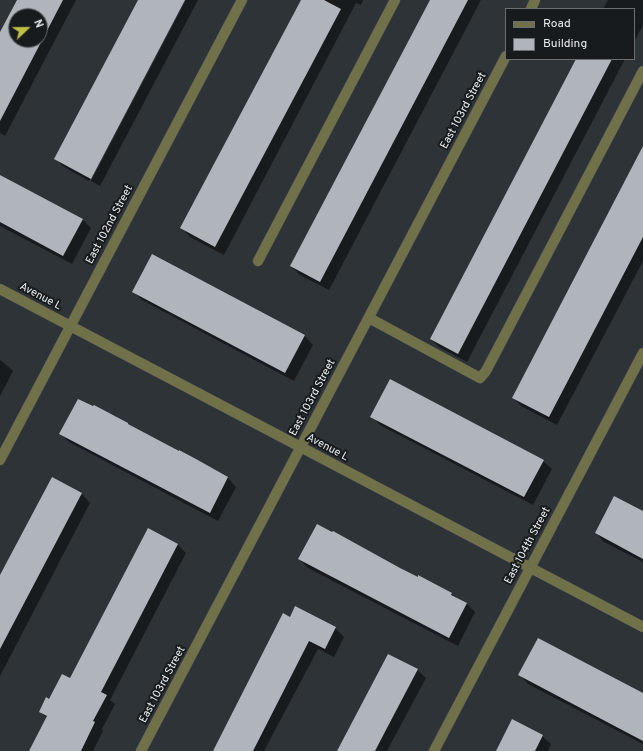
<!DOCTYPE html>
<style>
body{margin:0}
#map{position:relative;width:643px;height:751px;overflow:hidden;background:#2e3338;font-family:Overpass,sans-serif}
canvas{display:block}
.legend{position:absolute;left:505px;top:8px;width:130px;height:52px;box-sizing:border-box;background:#181b1d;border:1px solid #6c6f71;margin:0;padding:5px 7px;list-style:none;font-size:12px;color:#e9ecee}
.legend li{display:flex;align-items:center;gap:8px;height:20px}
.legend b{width:20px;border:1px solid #6c6f71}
.north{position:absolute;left:8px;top:8px;width:40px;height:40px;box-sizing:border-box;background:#181b1d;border:1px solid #6c6f71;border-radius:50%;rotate:68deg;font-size:11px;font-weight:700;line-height:16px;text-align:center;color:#e9ecee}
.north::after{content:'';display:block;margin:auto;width:14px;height:18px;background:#bebf42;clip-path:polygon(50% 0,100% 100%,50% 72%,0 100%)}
</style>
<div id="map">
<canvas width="643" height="751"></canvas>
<ul class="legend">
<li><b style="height:5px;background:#707149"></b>Road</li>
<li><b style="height:11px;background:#afb5ba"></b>Building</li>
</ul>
<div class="north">N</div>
</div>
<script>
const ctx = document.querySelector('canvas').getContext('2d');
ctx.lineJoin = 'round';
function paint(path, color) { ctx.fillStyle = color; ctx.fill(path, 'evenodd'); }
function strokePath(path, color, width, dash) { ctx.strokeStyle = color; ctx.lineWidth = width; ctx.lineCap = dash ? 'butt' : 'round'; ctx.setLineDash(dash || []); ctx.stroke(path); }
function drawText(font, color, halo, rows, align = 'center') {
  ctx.font = font + ' Overpass,sans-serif'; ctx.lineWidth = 4; ctx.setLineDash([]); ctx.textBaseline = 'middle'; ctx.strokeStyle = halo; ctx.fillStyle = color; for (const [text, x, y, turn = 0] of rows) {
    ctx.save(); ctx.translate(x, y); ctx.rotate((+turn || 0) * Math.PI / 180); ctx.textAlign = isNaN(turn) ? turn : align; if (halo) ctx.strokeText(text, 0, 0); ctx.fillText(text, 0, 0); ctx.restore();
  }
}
paint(new Path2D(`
 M 18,0 L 76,0 L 5,136 L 0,133 L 0,34 ZM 16,16 L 40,16 L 40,40 L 16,40 Z
 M 139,0 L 184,0 L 89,181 L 64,167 L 56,159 Z
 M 186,0 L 198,0 L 100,186 L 91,181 Z
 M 302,0 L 363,0 L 361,5 L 356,3 L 224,255 L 190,237 L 182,228 Z
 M 431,0 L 481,0 L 329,290 L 300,275 L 291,266 Z
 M 608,0 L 643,0 L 643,25 L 634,42 L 634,9 L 603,9 Z
 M 577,59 L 625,59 L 467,362 L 439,347 L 431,339 Z
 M 643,149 L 643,261 L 557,425 L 521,406 L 513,398 Z
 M 0,176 L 82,219 L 91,228 L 72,264 L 0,226 Z
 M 152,256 L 305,336 L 313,345 L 294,381 L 142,300 L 134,292 Z
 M 0,360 L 4,363 L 13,371 L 0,396 Z
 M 93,408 L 128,424 L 131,427 L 196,460 L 228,478 L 236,487 L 218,521 L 69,442 L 61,434 Z
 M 372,416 L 543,461 L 552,469 L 533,505 L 380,425 Z
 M 52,479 L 82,494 L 90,503 L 0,676 L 0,577 Z
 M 643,513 L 643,562 L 604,542 L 596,533 Z
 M 148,530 L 178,545 L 186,553 L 110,700 L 115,704 L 102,729 L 103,731 L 93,751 L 30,751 L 47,718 L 40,712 L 49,700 L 70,680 Z
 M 299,559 L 400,569 L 451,594 L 456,598 L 467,604 L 475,612 L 458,646 L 308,568 Z
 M 295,608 L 335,628 L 344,637 L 334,657 L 318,649 L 264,751 L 214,751 Z
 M 417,670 L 426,678 L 387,751 L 337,751 Z
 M 520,675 L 643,695 L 643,744 L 528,684 Z
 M 542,736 L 551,744 L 548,751 L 496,751 Z`), '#0007');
paint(new Path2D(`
 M 17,0 L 63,0 L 0,121 L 0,32 ZM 16,16 L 40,16 L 40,40 L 16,40 Z
 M 138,0 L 185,0 L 91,179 L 54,159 Z
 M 301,0 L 324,0 L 341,9 L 215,247 L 180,228 Z
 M 430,0 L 468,0 L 320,282 L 290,266 Z
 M 576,59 L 612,59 L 458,354 L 430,339 Z
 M 643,146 L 643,237 L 549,417 L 512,398 Z
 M 0,175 L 83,219 L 63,256 L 0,222 Z
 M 152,254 L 305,335 L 285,373 L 132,292 Z
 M 390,379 L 544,460 L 524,497 L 370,417 Z
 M 78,399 L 93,406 L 94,405 L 128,423 L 128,424 L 179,451 L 179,450 L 196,459 L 228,477 L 210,513 L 59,434 Z
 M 52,477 L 82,493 L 0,649 L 0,575 Z
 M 614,496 L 643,511 L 643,559 L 595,533 Z
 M 317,524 L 332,532 L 333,531 L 400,568 L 418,577 L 418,575 L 452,593 L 451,595 L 467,603 L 449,638 L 298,559 Z
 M 148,528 L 178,544 L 101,692 L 107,695 L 93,721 L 95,722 L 81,751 L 29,751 L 47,716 L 39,712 L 46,697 L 49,699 L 62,674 L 70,678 Z
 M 295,606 L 336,627 L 325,649 L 309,641 L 253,751 L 213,751 L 283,613 L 290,617 Z
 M 538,638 L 643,693 L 643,741 L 518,675 Z
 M 388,654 L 418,669 L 387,728 L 375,751 L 337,751 Z
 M 512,719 L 543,735 L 535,751 L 496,751 Z`), '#afb5ba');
const service = new Path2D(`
 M 258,261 L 395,0
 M 369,318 L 480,378 L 486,371 L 643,71`);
const minor = new Path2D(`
 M 531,9 L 535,0
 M 0,289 L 643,627
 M 0,460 L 242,0
 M 141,751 L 506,56
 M 434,751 L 643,353`);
strokePath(service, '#4c5155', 11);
strokePath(minor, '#4c5155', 11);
strokePath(service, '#707149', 10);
strokePath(minor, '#707149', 10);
drawText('11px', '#e9ecee', '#181b1d', [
 ["East 103rd Street",464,111,-62],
 ["East 102nd Street",110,225,-62],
 ["Avenue L",40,297,28],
 ["East 103rd Street",313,398,-62],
 ["Avenue L",327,448,28],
 ["East 104th Street",528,546,-62],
 ["East 103rd Street",163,685,-62]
]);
</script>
